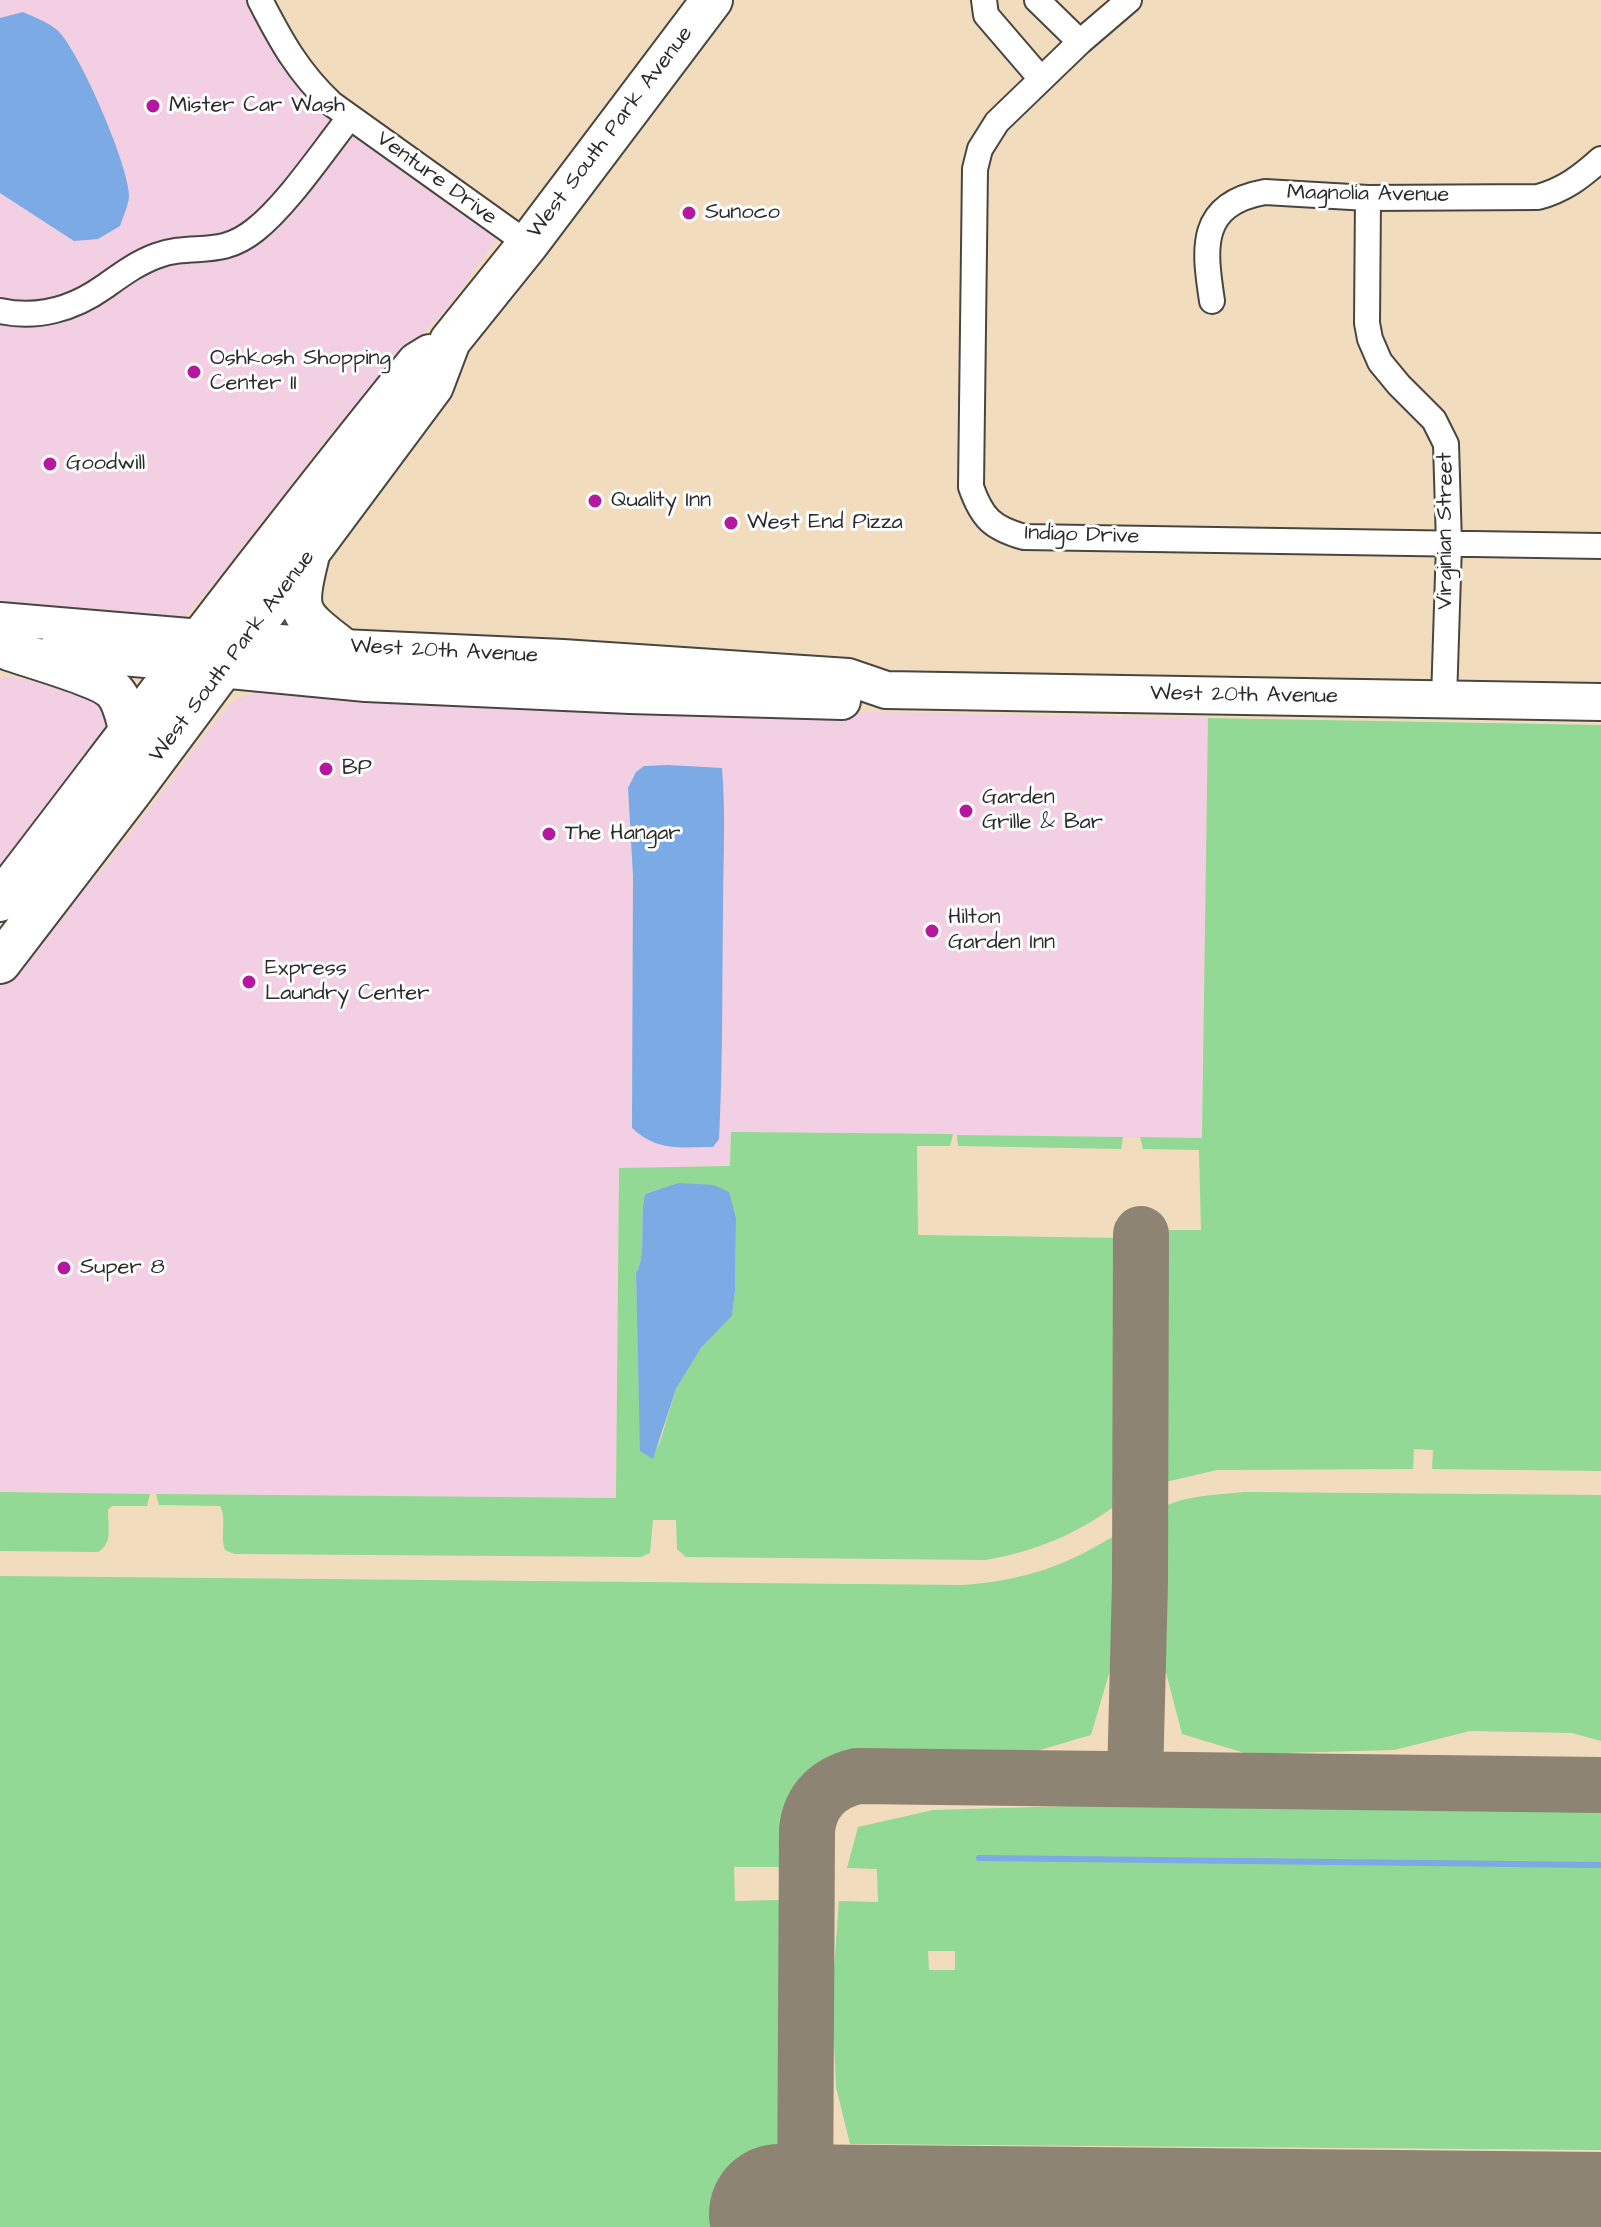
<!DOCTYPE html>
<style>
body{margin:0}
canvas{display:block;background:#f2dcbe}
</style>
<canvas width="1601" height="2227"></canvas>
<script>
const ctx = document.querySelector('canvas').getContext('2d');
ctx.lineJoin = 'round';
function paint(path, color) { ctx.fillStyle = color; ctx.fill(path, 'evenodd'); }
function strokePath(path, color, width, dash) { ctx.strokeStyle = color; ctx.lineWidth = width; ctx.lineCap = dash ? 'butt' : 'round'; ctx.setLineDash(dash || []); ctx.stroke(path); }
function drawText(font, color, halo, rows, align = 'center') {
  ctx.font = font + ' "Architects Daughter",sans-serif'; ctx.lineWidth = 6; ctx.setLineDash([]); ctx.textBaseline = 'middle'; ctx.strokeStyle = halo; ctx.fillStyle = color; for (const [text, x, y, turn = 0] of rows) {
    ctx.save(); ctx.translate(x, y); ctx.rotate((+turn || 0) * Math.PI / 180); ctx.textAlign = isNaN(turn) ? turn : align; if (halo) ctx.strokeText(text, 0, 0); ctx.fillText(text, 0, 0); ctx.restore();
  }
}
paint(new Path2D(`
 M 0,0 L 260,0 L 290,58 L 505,228 L 447,308 L 328,437 L 215,582 L 171,634 L 0,619 Z
 M 0,677 L 40,680 L 101,699 L 107,724 L 94,754 L 0,879 Z
 M 261,690 L 660,708 L 1208,718 L 1202,1139 L 731,1132 L 730,1166 L 619,1168 L 616,1499 L 0,1492 L 0,987 L 31,947 L 103,869 L 220,715 L 233,701 Z`), '#f2cfe2');
paint(new Path2D(`
 M 1208,718 L 1601,725 L 1601,1471 L 1432,1469 L 1433,1450 L 1414,1449 L 1413,1469 L 1217,1470 L 1157,1484 L 1157,1230 L 1201,1230 L 1199,1150 L 1143,1149 L 1140,1137 L 1202,1138 Z
 M 731,1132 L 953,1134 L 950,1146 L 917,1146 L 918,1235 L 1128,1238 L 1122,1501 C 1079,1533 1038,1551 985,1560 L 686,1557 L 677,1549 L 676,1520 L 653,1520 L 650,1553 L 641,1557 L 234,1554 L 225,1550 C 220,1536 227,1518 220,1506 L 159,1505 L 156,1494 L 616,1498 L 619,1168 L 730,1166 ZM 678,1183 L 728,1192 L 736,1218 L 735,1291 L 732,1316 L 701,1348 L 676,1389 L 660,1442 L 652,1458 L 639,1394 L 636,1273 C 647,1257 639,1217 645,1194 Z
 M 957,1135 L 1123,1137 L 1121,1149 L 958,1146 Z
 M 0,1492 L 150,1494 L 147,1506 L 112,1506 L 108,1510 C 108,1526 113,1544 98,1552 L 0,1551 Z
 M 1245,1492 L 1601,1495 L 1601,1741 L 1572,1733 L 1470,1731 L 1394,1750 L 1248,1754 L 1182,1734 L 1164,1665 L 1158,1510 C 1182,1495 1217,1495 1245,1492 Z
 M 1120,1532 L 1113,1660 L 1091,1735 L 1023,1755 L 854,1753 L 828,1759 L 805,1775 L 791,1797 L 781,1821 L 783,1867 L 734,1867 L 735,1901 L 781,1900 L 780,2227 L 0,2227 L 0,1576 L 963,1585 C 1026,1580 1067,1566 1120,1532 Z
 M 1105,1803 L 1601,1808 L 1601,2150 L 850,2144 L 836,2087 L 832,1995 L 839,1901 L 878,1902 L 877,1869 L 847,1868 L 858,1827 L 933,1810 L 1104,1805 ZM 928,1951 L 955,1951 L 955,1970 L 929,1970 Z`), '#91d994');
paint(new Path2D(`
 M 23,12 C 34,17 47,22 56,29 C 77,45 131,170 129,197 C 128,206 123,217 120,226 L 98,239 L 74,241 L 0,193 L 0,18 Z
 M 668,765 L 722,768 C 726,816 723,863 723,910 C 722,987 723,1063 719,1139 L 713,1147 C 680,1147 658,1152 632,1128 L 633,876 L 628,788 L 636,772 L 644,766 Z
 M 678,1183 L 714,1185 L 729,1192 L 736,1218 L 735,1291 L 732,1316 L 701,1348 L 676,1389 L 653,1459 L 640,1451 L 636,1273 C 647,1257 639,1217 645,1194 Z`), '#7baae5');
strokePath(new Path2D(`
 M 979,1858 L 1601,1865`), '#7baae5', 6);
strokePath(new Path2D(`
 M 1135,1779 L 1140,1582 L 1141,1234
 M 805,2214 L 807,1830 C 810,1800 829,1783 857,1776 L 1601,1785`), '#8e8474', 56);
strokePath(new Path2D(`
 M 779,2214 L 1601,2222`), '#8e8474', 140);
const minor = new Path2D(`
 M 260,0 C 281,41 298,72 332,104 L 528,244
 M 984,0 L 986,15 L 1041,79
 M 1037,0 L 1080,42
 M 1129,0 L 1080,42 L 997,122 L 980,149 L 975,169 L 971,487 C 982,518 992,528 1024,537 L 1601,546
 M 1368,198 L 1367,323 L 1370,339 L 1380,362 L 1399,385 L 1434,420 L 1446,444 L 1449,544 L 1444,700
 M 1212,301 C 1204,248 1198,204 1265,192 L 1368,198 L 1538,197 C 1564,190 1581,177 1601,159
 M 0,311 C 37,319 73,309 104,287 C 121,275 137,263 156,256 C 194,242 219,259 255,230 C 287,205 323,151 350,117`);
const tertiary = new Path2D(`
 M 0,619 L 201,636
 M 51,653 L 181,664`);
const secondary = new Path2D(`
 M 218,638 L 342,648 L 563,658 L 848,677 L 886,690 L 1601,702
 M 199,667 L 366,683 L 630,695 L 842,701`);
const primary = new Path2D(`
 M 308,559 C 294,614 299,614 342,648
 M 9,650 C 32,658 101,677 114,691 C 124,702 126,719 130,732
 M 0,901 C 138,721 274,539 417,363 L 430,355
 M 0,963 L 131,792 L 433,386 L 450,341 L 528,244 L 712,0`);
strokePath(minor, '#494641', 28);
strokePath(tertiary, '#494641', 36);
strokePath(secondary, '#494641', 40);
strokePath(primary, '#494641', 44);
strokePath(minor, '#fff', 24);
strokePath(tertiary, '#fff', 32);
strokePath(secondary, '#fff', 36);
strokePath(primary, '#fff', 40);
for (const [x, y, r, color] of [
 [153,106,8,"#b5179e"],
 [689,213,8,"#b5179e"],
 [194,372,8,"#b5179e"],
 [50,464,8,"#b5179e"],
 [595,501,8,"#b5179e"],
 [731,523,8,"#b5179e"],
 [326,769,8,"#b5179e"],
 [966,811,8,"#b5179e"],
 [549,834,8,"#b5179e"],
 [932,931,8,"#b5179e"],
 [249,982,8,"#b5179e"],
 [64,1268,8,"#b5179e"]
]) { const dot = new Path2D(); dot.arc(x, y, r, 0, 2 * Math.PI); ctx.fillStyle = color; ctx.fill(dot); strokePath(dot, '#fff', 3); }
drawText('22px', '#2b2b2b', '#fff', [
 ["Mister Car Wash",169,106],
 ["Sunoco",705,213],
 ["Oshkosh Shopping",210,359],
 ["Center II",210,384],
 ["Goodwill",66,464],
 ["Quality Inn",611,501],
 ["West End Pizza",747,523],
 ["BP",342,769],
 ["Garden",982,798],
 ["Grille & Bar",982,823],
 ["The Hangar",565,834],
 ["Hilton",948,918],
 ["Garden Inn",948,943],
 ["Express",265,969],
 ["Laundry Center",265,994],
 ["Super 8",80,1268]
], 'left');
drawText('22px', '#2b2b2b', '#fff', [
 ["West South Park Avenue",611,133,-53],
 ["Venture Drive",436,179,36],
 ["Magnolia Avenue",1368,195,1],
 ["Virginian Street",1446,531,-90],
 ["Indigo Drive",1082,536,2],
 ["West 20th Avenue",444,652,3],
 ["West South Park Avenue",233,657,-53],
 ["West 20th Avenue",1244,696,1]
]);
</script>
